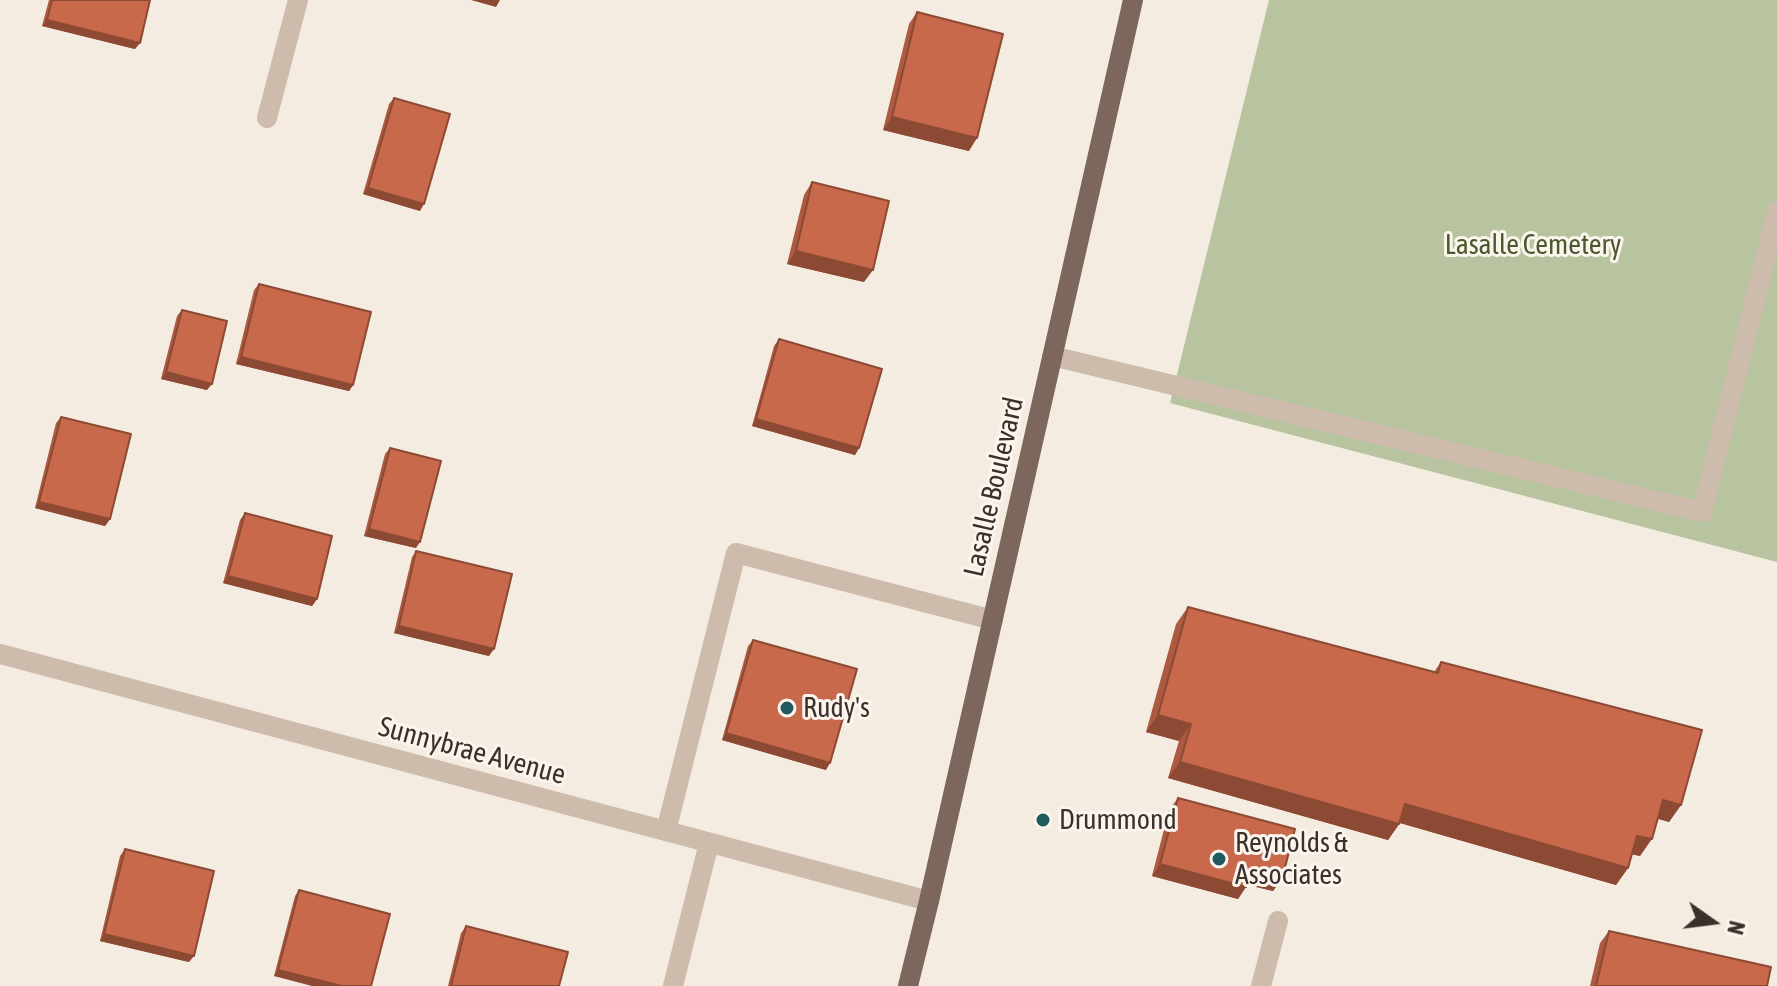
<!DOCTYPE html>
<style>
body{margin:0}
#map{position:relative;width:1777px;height:986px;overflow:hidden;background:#f4ebe1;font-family:"Asap Condensed",sans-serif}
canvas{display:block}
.north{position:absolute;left:1673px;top:882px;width:80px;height:80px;-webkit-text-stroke:6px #fbf5ee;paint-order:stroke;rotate:104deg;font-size:22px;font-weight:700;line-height:32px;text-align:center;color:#3b302b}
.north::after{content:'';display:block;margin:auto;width:28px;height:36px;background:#3b302b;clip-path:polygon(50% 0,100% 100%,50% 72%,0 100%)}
</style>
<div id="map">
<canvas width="1777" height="986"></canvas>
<div class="north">N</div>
</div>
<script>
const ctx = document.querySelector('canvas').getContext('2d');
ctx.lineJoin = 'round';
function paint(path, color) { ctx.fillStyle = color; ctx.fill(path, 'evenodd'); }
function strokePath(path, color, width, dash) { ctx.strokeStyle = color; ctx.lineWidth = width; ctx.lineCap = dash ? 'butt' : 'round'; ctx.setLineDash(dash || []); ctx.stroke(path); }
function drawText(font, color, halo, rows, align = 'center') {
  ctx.font = font + ' "Asap Condensed",sans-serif'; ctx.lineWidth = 6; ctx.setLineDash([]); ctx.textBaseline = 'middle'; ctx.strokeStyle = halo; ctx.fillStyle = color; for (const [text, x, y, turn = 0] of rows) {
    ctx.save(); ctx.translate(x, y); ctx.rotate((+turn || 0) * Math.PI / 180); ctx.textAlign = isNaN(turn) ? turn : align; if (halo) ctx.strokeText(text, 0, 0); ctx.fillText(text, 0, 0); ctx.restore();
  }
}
paint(new Path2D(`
 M 1269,0 L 1777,0 L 1777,562 L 1170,403 Z`), '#b8c4a0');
strokePath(new Path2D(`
 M 267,118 L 298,0
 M 1052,356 L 1702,512 L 1777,211
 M 0,654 L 929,901
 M 666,831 L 736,553 L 993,620
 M 673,986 L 709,843
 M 1261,986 L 1278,921`), '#cdbbac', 20);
strokePath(new Path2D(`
 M 908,986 L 929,901 L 1133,0`), '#7d675c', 20);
paint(new Path2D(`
 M 49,0 L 150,0 L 135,49 L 42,26 Z
 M 917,12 L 969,151 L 883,130 L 909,24 Z
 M 394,98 L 420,211 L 363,194 L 389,104 Z
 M 812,182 L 864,282 L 787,264 L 804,195 Z
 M 259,284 L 353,385 L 349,391 L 236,364 L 254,290 Z
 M 182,310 L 207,390 L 161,379 L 177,316 Z
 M 779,339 L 859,448 L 855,455 L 752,426 L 774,346 Z
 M 61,417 L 110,519 L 105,526 L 35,508 L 56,423 Z
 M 390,448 L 416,548 L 364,536 L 385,454 Z
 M 245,513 L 317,599 L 312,606 L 223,583 L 240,520 Z
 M 416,551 L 489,656 L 394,633 L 412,557 Z
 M 1188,607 L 1434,672 L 1441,662 L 1681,805 L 1669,822 L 1658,818 L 1640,856 L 1632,854 L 1628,868 L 1616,885 L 1400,823 L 1388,840 L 1168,778 L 1179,741 L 1146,732 L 1176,624 Z
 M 753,640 L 826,770 L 722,740 L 748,646 Z
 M 1178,798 L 1282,879 L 1273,891 L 1247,885 L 1238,899 L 1152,876 L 1169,810 Z
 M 125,849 L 189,962 L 100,941 L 120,856 Z
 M 299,890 L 371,986 L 274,976 L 295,896 Z
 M 466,926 L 559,986 L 448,986 L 461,933 Z
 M 1609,931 L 1767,986 L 1590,986 L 1600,943 Z`), '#ac5a40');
paint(new Path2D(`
 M 471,0 L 500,0 L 496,7 Z
 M 47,20 L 140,43 L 135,49 L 42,26 Z
 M 892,117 L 977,138 L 969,151 L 883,130 Z
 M 368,188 L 424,204 L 420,211 L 363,194 Z
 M 796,251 L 873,270 L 864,282 L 787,264 Z
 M 241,357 L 353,385 L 349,391 L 236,364 Z
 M 166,372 L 212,384 L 207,390 L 161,379 Z
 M 756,419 L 859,448 L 855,455 L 752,426 Z
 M 39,502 L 110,519 L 105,526 L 35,508 Z
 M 369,529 L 420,542 L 416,548 L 364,536 Z
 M 228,576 L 317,599 L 312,606 L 223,583 Z
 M 399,626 L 494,649 L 489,656 L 394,633 Z
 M 1158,715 L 1191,724 L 1179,741 L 1146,732 Z
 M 726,733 L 830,763 L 826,770 L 722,740 Z
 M 1180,762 L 1399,824 L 1388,840 L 1168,778 Z
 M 1663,800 L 1681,805 L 1669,822 L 1651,817 Z
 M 1405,804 L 1628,868 L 1616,885 L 1393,821 Z
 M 1637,836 L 1652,839 L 1640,856 L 1625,853 Z
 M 1160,864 L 1246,887 L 1238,899 L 1152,876 Z
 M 1251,871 L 1282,879 L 1273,891 L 1242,883 Z
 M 104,934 L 194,956 L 189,962 L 100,941 Z
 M 278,970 L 342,986 L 312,986 L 274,976 Z`), '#8c4a34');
const building = new Path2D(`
 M 52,0 L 150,0 L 140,43 L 47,20 Z
 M 917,12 L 1003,34 L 977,138 L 892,117 Z
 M 394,98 L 450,114 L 424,204 L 368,188 Z
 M 812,182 L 889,201 L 873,270 L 796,251 Z
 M 259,284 L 371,312 L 353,385 L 241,357 Z
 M 182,310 L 227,321 L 212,384 L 166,372 Z
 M 779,339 L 882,369 L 859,448 L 756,419 Z
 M 61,417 L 131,434 L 110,519 L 39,502 Z
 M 390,448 L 441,461 L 420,542 L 369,529 Z
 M 245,513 L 332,536 L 317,599 L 228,576 Z
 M 416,551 L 512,574 L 494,649 L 399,626 Z
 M 1188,607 L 1438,673 L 1441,662 L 1702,730 L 1681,805 L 1663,800 L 1652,839 L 1637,836 L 1628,868 L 1405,804 L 1399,824 L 1180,762 L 1191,724 L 1158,715 Z
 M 753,640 L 857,669 L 830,763 L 726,733 Z
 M 1178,798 L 1295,829 L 1282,879 L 1251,871 L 1246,887 L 1160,864 Z
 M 125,849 L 214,871 L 194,956 L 104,934 Z
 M 299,890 L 390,914 L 371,986 L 342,986 L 278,970 Z
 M 466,926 L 568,952 L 559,986 L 451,986 Z
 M 1609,931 L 1771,967 L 1767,986 L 1596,986 Z`);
paint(building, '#c8694b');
strokePath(building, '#8c4a34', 2);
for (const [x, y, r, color] of [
 [787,708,8,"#1f5a5e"],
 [1043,820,8,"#1f5a5e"],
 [1219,859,8,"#1f5a5e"]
]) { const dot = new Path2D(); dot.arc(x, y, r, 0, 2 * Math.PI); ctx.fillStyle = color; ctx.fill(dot); strokePath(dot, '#fbf5ee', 3); }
drawText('28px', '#4a5a2e', '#fbf5ee', [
 ["Lasalle Cemetery",1533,245]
]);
drawText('28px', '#3b302b', '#fbf5ee', [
 ["Lasalle Boulevard",994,487,-77],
 ["Sunnybrae Avenue",472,751,15]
]);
drawText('28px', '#3b302b', '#fbf5ee', [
 ["Rudy's",803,708],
 ["Drummond",1059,820],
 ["Reynolds &",1235,843],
 ["Associates",1235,875]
], 'left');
</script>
